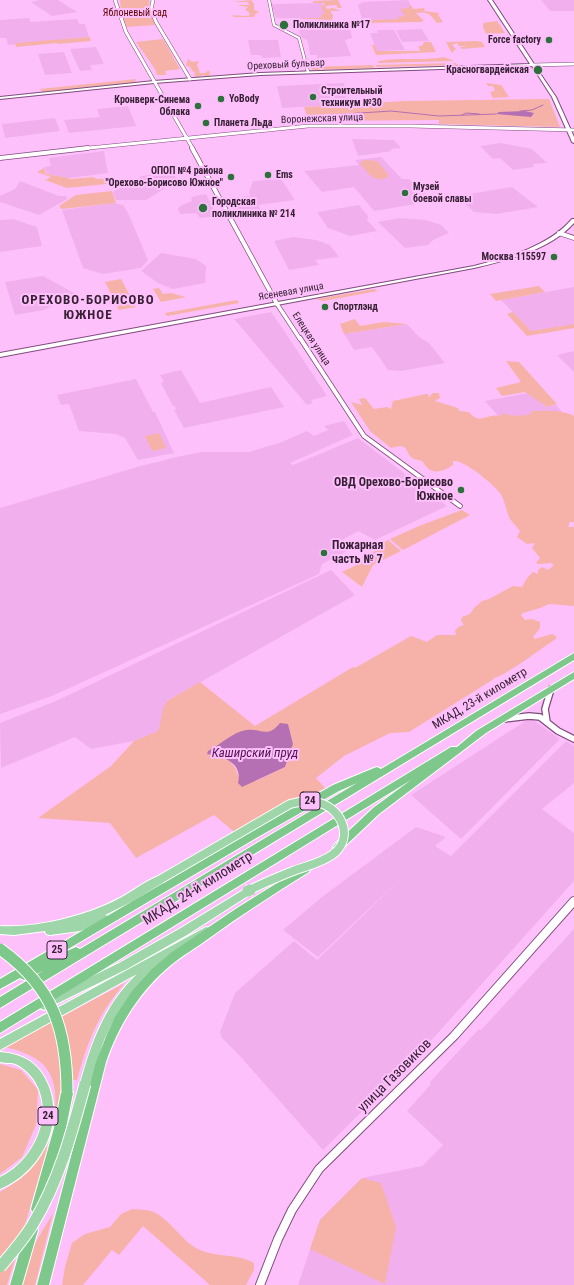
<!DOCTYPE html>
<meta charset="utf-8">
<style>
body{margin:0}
canvas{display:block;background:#fec0fa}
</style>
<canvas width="574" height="1285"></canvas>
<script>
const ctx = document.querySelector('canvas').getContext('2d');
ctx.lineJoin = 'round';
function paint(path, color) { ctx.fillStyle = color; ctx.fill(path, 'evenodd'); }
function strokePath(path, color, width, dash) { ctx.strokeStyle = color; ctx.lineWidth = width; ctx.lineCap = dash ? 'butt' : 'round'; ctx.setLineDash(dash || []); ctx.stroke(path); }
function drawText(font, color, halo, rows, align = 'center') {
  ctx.font = font + ' "Roboto Condensed",sans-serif'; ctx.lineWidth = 4; ctx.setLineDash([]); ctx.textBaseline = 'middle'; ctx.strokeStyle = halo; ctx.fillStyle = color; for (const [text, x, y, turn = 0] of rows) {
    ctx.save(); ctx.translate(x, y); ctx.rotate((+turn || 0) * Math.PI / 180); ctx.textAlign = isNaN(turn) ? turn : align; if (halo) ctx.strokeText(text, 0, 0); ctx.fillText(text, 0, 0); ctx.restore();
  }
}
paint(new Path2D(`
 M 40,0 L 58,0 L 77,12 L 52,16 L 31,2 Z
 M 408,0 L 418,20 L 363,22 L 358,5 L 363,2 Z
 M 541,0 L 574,0 L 574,11 L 550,11 Z
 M 322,3 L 330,19 L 276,18 L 271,4 Z
 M 29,18 L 31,22 L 77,19 L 79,24 L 85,24 L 89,37 L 8,45 L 6,38 L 0,38 L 0,20 Z
 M 350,29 L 352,38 L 345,40 L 351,56 L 317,58 L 317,55 L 310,55 L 308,41 L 301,37 L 299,30 Z
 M 422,29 L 429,41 L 402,42 L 396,30 Z
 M 377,30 L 394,30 L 405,50 L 377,51 L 370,33 L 378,33 Z
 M 248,40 L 278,40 L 281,57 L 263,58 L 260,55 L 251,55 Z
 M 96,47 L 104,64 L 90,65 L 92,70 L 80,71 L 70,49 Z
 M 64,52 L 72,73 L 45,75 L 38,54 Z
 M 528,68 L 530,72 L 528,73 L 508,74 L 502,72 L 492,72 L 491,69 Z
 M 344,83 L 346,90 L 343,90 L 348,104 L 282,108 L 277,86 Z
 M 128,106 L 136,126 L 69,133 L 64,120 L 100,117 L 97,109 Z
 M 55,118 L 60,131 L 5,138 L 2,124 Z
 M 352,139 L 394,140 L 401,148 L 390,149 L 392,151 L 358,156 Z
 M 501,143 L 532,149 L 547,163 L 533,164 L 534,167 L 513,170 L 500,158 L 493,159 L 480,146 Z
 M 104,151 L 108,173 L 69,178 L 47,174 L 44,167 L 51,166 L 49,158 Z
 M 381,157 L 402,179 L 409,179 L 434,201 L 374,211 L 354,187 L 322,192 L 304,171 L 359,165 L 355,160 Z
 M 173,171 L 177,181 L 146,200 L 116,200 L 113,192 L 142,176 Z
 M 281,179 L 295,200 L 258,205 L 262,212 L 239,214 L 230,198 L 250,196 L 249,192 L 253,181 Z
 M 20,181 L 59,196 L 66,196 L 67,199 L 39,215 L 0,202 L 0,196 L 15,189 Z
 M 512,187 L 538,207 L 497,214 L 474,212 L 457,196 Z
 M 206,194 L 217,216 L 200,218 L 196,213 L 180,214 L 178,209 L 180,206 L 192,201 L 191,197 Z
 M 114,203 L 123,205 L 129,215 L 148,260 L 141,268 L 103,274 L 83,268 L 62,210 Z
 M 359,205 L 368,216 L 367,220 L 377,231 L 350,236 L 328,228 L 317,212 Z
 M 400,218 L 426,220 L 441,225 L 449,233 L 433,240 L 428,245 L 405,248 L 378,222 Z
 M 13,219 L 37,227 L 42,246 L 0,252 L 0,220 Z
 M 294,237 L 316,240 L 330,245 L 339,257 L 315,260 L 319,265 L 289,270 L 274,241 Z
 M 161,253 L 196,259 L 206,266 L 205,283 L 173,289 L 158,283 L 141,271 Z
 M 43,276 L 76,294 L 44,310 L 15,315 L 5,282 Z
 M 574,287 L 574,324 L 531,331 L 501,300 Z
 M 271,312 L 283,329 L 327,396 L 311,400 L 313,403 L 307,405 L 234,319 Z
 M 407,324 L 419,337 L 429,343 L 445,363 L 401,371 L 388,370 L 372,347 L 354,350 L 344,334 Z
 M 574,351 L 574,372 L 557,355 Z
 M 181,370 L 200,403 L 271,387 L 284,407 L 184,428 L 174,410 L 176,409 L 175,406 L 173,406 L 161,383 L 164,382 L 160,375 Z
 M 136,379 L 153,412 L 155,412 L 174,453 L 138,460 L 125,438 L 116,434 L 79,431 L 69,404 L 61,405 L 57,395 Z
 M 528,393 L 547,407 L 556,405 L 562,412 L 502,420 L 485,401 Z
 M 344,421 L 353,435 L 290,463 L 293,465 L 358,438 L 447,506 L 375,540 L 358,531 L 337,543 L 347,551 L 322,564 L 319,574 L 52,696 L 0,714 L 0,508 L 137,467 L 181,456 L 202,452 L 249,452 L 282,442 L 307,431 L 314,436 L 328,430 L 324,426 Z
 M 331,570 L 355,595 L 167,701 L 162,713 L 162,722 L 158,731 L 134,741 L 91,749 L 75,737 L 1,768 L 0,723 L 56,701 Z
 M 530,718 L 560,739 L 461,839 L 411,795 Z
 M 566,741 L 574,746 L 574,783 L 542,809 L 574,833 L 574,881 L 412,1062 L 323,1150 L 239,1055 L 222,1038 L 220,1032 L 235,993 L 294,941 L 317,960 L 411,869 L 318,957 L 283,930 L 322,897 L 416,827 L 446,837 L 435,846 L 451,856 Z
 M 574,929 L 574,1285 L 298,1285 L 320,1220 L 362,1178 L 422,1166 L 443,1145 L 407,1111 L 431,1084 L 430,1082 L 479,1029 L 481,1030 Z`), '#f1b0ed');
paint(new Path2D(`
 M 120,0 L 149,0 L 149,11 L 155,25 L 127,27 L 121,13 Z
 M 251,0 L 254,4 L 254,10 L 259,12 L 255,14 L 254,17 L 234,17 L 232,15 C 237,15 246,17 250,15 L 249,12 L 245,10 L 248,7 L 237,5 L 249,5 L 248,2 L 232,2 Z
 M 338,0 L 342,8 L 338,8 L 336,5 L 325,6 L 327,9 L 333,8 L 341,11 L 331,11 L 331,13 L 333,15 L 332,20 L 290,18 L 320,18 L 324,12 L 321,6 L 325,4 L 323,3 L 313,3 L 313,1 Z
 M 409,2 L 413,9 L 425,8 L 424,11 L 439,13 L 438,15 L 443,22 L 437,23 C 430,14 428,11 416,13 L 424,21 L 420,22 L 362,23 L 373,21 L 372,20 L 399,19 L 398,17 L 405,16 L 400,9 L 408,8 L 411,5 L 408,2 Z
 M 497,21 L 505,33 L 486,34 L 483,27 L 483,23 Z
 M 90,37 L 91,41 L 58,44 L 57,43 L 16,47 L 15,43 Z
 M 163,39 L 180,69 L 165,71 L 166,75 L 157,75 L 155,69 L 136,42 Z
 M 477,41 L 482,42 L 485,47 L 462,49 L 460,47 L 469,46 L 459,46 L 457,43 L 452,45 L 456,49 L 452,53 L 446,42 Z
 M 424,42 L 431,42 L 436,52 L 376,55 L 372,45 L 375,45 L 377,51 L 420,51 L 418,46 L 422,46 Z
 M 444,57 L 454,61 L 378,63 L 379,61 C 400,57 422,61 444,57 Z
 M 188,59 L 192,62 L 199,61 L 197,65 L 200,73 L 205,73 L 209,70 L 210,75 L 208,77 L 203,75 L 199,77 L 194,76 L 195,72 L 192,71 L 191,68 L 186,65 Z
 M 456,63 L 458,65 L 377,67 L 375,65 Z
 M 373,65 L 374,68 L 372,68 L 313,70 L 309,67 Z
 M 136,79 L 135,82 L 42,92 L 40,89 Z
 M 486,83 L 501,85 L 509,97 L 493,98 L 490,92 L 495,91 L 493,86 L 488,86 Z
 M 549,99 L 560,127 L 439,124 L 439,120 L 309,121 L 304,107 L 405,101 Z
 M 365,160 L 377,161 L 388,174 L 388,177 C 375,184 367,173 360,163 Z
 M 44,168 L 46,174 L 69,178 L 69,179 L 94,177 L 96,179 L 113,178 L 106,184 L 67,188 L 45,180 L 51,177 L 37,172 Z
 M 112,191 L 116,203 L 62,209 L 59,206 L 76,195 Z
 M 121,279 L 136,307 L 119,310 L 105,282 Z
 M 539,286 L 545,292 L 496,301 L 490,294 Z
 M 159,288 L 163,294 L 171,293 L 186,297 L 161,302 L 153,289 Z
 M 374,289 L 378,291 L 323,301 L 316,299 Z
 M 237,300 L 239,303 L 167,316 L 165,313 Z
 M 513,312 L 531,331 L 574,324 L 574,328 L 527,336 L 507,314 Z
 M 355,319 L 360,326 L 384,322 L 407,324 L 344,334 L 340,324 Z
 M 506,361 L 519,362 L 557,404 L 547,407 L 525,392 L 502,396 L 496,388 L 521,382 Z
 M 433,393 L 439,393 L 440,398 L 435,401 L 458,408 L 459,411 L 469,412 C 480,426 486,413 500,416 L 504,413 C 511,417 524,416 531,414 L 529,412 C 539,410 565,410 574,416 L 574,522 L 570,522 L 568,527 L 574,527 L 574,606 L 549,604 L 540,608 L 523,613 L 521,615 L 525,620 L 532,619 L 540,622 L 540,628 L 533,637 L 535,639 L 552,634 L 556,636 L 556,639 C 544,646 503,678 493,678 L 494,679 L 409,732 L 390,733 L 344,756 L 316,778 L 325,788 L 239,836 L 214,815 L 136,858 L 110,823 L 38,818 L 111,766 L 134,741 L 158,731 C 163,719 160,710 167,701 L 200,682 L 255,726 L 353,667 L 355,668 L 411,636 L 427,642 L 437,635 L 456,635 L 455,631 L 458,627 L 464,625 L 461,621 L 462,617 L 470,614 L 474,608 L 482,601 L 489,599 L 513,586 L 522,587 L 527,578 L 533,572 L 538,574 L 538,570 L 542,567 L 548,570 L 554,565 L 551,563 L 539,564 L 536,563 L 540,558 L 532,548 L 535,543 L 527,544 L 517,537 L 520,531 C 517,527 513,523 510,519 C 506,511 505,500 500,493 C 493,484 464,459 453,461 L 453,465 C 441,473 430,475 423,462 C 420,460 417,460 414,459 C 403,453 411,442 391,448 L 370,431 L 351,402 L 362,405 L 359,399 L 365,398 L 374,409 L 387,407 L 391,409 L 393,401 L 426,394 L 429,394 L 428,396 L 429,397 ZM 288,724 L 293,744 L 285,767 L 256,781 L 239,778 C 234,759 225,758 208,751 L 220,746 L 267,733 Z
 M 159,433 L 166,448 L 152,451 L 145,436 Z
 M 462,510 L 470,515 L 403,550 L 390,539 L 419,526 Z
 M 388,540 L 401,551 L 373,565 L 362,587 L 342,572 L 363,562 L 361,558 L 374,552 L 375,547 Z
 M 125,983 C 98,1014 88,1040 77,1080 L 62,1080 L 60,1101 L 55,1125 C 58,1078 54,1059 5,1047 Z
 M 0,1064 L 21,1070 L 38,1090 L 36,1125 L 22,1157 L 0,1174 Z
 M 45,1147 L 48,1147 L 7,1285 L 0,1285 L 0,1192 C 22,1180 32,1168 45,1147 Z
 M 362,1178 L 381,1183 L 396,1227 L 385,1284 L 310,1249 L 320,1220 Z
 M 132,1209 C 138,1210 145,1209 151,1211 C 170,1218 180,1240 198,1249 C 216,1258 237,1253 254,1263 L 254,1270 L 246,1285 L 210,1285 L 143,1226 L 119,1255 L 112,1250 L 83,1285 L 62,1285 L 65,1267 L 72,1243 L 85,1234 L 110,1227 L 121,1214 Z
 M 53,1213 L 35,1285 L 22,1285 L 31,1250 Z`), '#f6b2a8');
paint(new Path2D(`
 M 525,111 L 534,113 L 531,117 L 496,114 L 499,112 Z
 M 280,723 L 288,724 L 293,744 L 285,767 L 242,787 L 238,783 C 243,762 222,756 207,754 L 208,751 C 220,745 233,732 246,730 C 262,728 267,739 280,723 Z`), '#b56fb3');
strokePath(new Path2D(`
 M 520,111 L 532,110 L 543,105
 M 330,115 L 391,111 L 439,116 L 496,114
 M 462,115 L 466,113 L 479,114`), '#b56fb3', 1);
const minorFar3 = new Path2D(`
 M 269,0 L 274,25 L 299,38 L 308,72`);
const minorFar2 = new Path2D(`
 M 277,304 L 300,339`);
const minorFar1 = new Path2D(`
 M 300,338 L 364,436 L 460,506`);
const minor = new Path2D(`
 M 504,719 L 529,716 L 540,717 L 558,731 L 574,739
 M 547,722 L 545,709 L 551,689`);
const tertiaryFar2 = new Path2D(`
 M 115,0 L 126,32 L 193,149
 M 153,0 L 151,10 L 156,22 L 190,79
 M 534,65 L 574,64
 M 79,149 L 308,126 L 411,126 L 574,130`);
const tertiaryFar1 = new Path2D(`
 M 192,148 L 277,304
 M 0,158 L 88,148
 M 559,233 L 574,238`);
const tertiary = new Path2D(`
 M 260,1285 L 278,1239 L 292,1210 L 319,1169 L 454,1036 L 574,901`);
const secondary = new Path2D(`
 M 488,0 L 492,0 L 534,64 L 536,65 L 535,66 L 556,97 L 574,137 L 574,143 L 572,142 L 552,97 L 532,66 L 260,75 L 154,83 L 0,99 L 0,97 L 154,81 L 260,73 L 530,64 Z
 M 572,219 L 574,219 L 574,223 C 550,250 508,260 474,268 L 0,357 L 0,353 L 474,266 C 508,257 548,247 572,219 Z`);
const primary = new Path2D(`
 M 161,875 L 164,876 L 166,879 L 164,882 L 133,901 L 105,915 L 108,916 L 110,919 L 108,922 L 80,931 L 50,935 L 46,934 L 45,931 L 14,935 L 0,934 L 0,926 C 37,928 86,916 118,899 C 132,892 146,880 161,875 Z
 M 248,887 L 251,888 L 253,891 L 251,894 L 187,935 L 127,969 L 48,1008 L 44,1010 L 40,1008 L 39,1005 L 40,1002 L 119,963 L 179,929 Z
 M 206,927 L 210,928 L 211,931 L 210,934 L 171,956 L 170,960 C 139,984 115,1010 102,1046 C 97,1060 94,1075 89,1088 L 85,1089 L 81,1088 L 80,1084 C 91,1043 105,1004 137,974 L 0,1050 L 0,1039 Z
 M 0,1052 C 24,1054 40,1063 49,1087 C 64,1128 39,1173 0,1189 L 0,1177 C 34,1161 56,1114 34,1080 C 29,1073 21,1065 12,1063 C 8,1063 4,1063 0,1062 Z`);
const trunk = new Path2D(`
 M 574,653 L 574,660 L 0,1008 L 0,997 L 43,971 L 24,980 L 20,978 L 0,989 L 0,979 L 252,831 L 333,785 L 374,768 L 377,767 L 381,769 ZM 357,783 L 80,949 L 76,947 L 58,955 L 258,837 L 339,791 Z
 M 574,672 L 574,679 L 486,733 L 379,814 L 341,850 L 338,851 L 335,850 L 333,847 L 335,844 L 373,808 L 411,780 L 0,1033 L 0,1022 L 451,747 L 457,747 L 476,731 Z
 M 306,865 L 309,866 L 311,869 L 309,872 C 275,893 241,915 208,939 C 196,948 183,955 171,965 C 140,991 119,1024 106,1062 L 49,1285 L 37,1285 L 96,1062 L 107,1034 L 115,1017 L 132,991 L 152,969 L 172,952 L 237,908 Z
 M 67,1088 L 71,1089 L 73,1093 L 66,1128 L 43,1209 L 41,1213 L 37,1215 L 33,1213 L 31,1209 L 54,1128 L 61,1093 L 63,1089 Z
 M 32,1224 L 36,1226 L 38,1230 L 22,1285 L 10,1285 L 26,1230 L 28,1226 Z`);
strokePath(minorFar3, '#804b7e', 3.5);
strokePath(minorFar2, '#804b7e', 5);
strokePath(minorFar1, '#804b7e', 5.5);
strokePath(minor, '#804b7e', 8);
strokePath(tertiaryFar2, '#804b7e', 4);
strokePath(tertiaryFar1, '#804b7e', 5.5);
strokePath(tertiary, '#804b7e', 10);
strokePath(secondary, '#804b7e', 2);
strokePath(primary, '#fff', 2);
strokePath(trunk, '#fff', 2);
strokePath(minorFar3, '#fff', 2.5);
strokePath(minorFar2, '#fff', 3.5);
strokePath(minorFar1, '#fff', 4);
strokePath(minor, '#fff', 5.5);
strokePath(tertiaryFar2, '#fff', 3);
strokePath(tertiaryFar1, '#fff', 4);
strokePath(tertiary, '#fff', 8);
paint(secondary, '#fff');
paint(primary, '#9ed6a9');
paint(trunk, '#7ec88c');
const primaryBridgeFar1 = new Path2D(`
 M 161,879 L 290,804 C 300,801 310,800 320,803 C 343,810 354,839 332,855 C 321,863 306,866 293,871 C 278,877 263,883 248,891`);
const primaryBridge = new Path2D(`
 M 248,891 L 250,890
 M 0,1267 C 12,1253 24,1239 33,1224 C 59,1181 72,1132 85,1084`);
const trunkBridge = new Path2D(`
 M 0,949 C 53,987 67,1029 67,1093`);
strokePath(primaryBridgeFar1, '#fff', 10, []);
strokePath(primaryBridge, '#fff', 13, []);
strokePath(trunkBridge, '#fff', 13, []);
strokePath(primaryBridgeFar1, '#9ed6a9', 8);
strokePath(primaryBridge, '#9ed6a9', 11);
strokePath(trunkBridge, '#7ec88c', 11);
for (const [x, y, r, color] of [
 [284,25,5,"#2c703b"],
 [549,40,4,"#2c703b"],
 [538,70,5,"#2c703b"],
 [313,97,4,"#2c703b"],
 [221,99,4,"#2c703b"],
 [198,106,4,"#2c703b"],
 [206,123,4,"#2c703b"],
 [268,175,4,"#2c703b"],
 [231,177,4,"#2c703b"],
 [405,193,4,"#2c703b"],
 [203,208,5,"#2c703b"],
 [554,257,4,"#2c703b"],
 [325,307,4,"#2c703b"],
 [461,490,4,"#2c703b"],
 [324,553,4,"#2c703b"]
]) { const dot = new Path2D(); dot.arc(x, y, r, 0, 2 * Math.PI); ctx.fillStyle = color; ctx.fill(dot); strokePath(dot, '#fec0fa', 1.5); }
drawText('10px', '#5f0002', '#fec0fa', [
 ["Яблоневый сад",135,13]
]);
drawText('bold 10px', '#372036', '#fec0fa', [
 ["Поликлиника №17",293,25],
 ["Force factory",541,40,"right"],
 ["Красногвардейская",529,70,"right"],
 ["Строительный",321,91],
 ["техникум №30",321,103],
 ["YoBody",229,99],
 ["Кронверк-Синема",190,100,"right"],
 ["Облака",190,112,"right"],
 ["Планета Льда",214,123],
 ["ОПОП №4 района",223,171,"right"],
 ["\"Орехово-Борисово Южное\"",223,183,"right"],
 ["Ems",276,175],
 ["Музей",413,187],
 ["боевой славы",413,199],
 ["Городская",212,202],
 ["поликлиника № 214",212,214],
 ["Москва 115597",546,257,"right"],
 ["Спортлэнд",333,307]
], 'left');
drawText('10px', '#372036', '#fec0fa', [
 ["Ореховый бульвар",286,65,-3],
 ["Воронежская улица",322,119,-2],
 ["Ясеневая улица",291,292,-10],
 ["Елецкая улица",311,339,57]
]);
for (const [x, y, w] of [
 [310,801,20],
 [57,950,20],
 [48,1116,20]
]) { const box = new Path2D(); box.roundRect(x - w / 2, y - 9, w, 18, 3); ctx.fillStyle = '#fec0fa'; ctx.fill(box); strokePath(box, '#372036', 1); }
drawText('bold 11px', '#372036', null, [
 ["24",310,801],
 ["25",57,950],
 ["24",48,1116]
]);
drawText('bold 12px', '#372036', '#fec0fa', [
 ["ОВД Орехово-Борисово",453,483],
 ["Южное",453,497],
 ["Пожарная",332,546,"left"],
 ["часть № 7",332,560,"left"]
], 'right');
drawText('12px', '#372036', '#fec0fa', [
 ["МКАД, 23-й километр",480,699,-31]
]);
ctx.letterSpacing = '1px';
drawText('bold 13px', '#372036', '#fec0fa', [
 ["ОРЕХОВО-БОРИСОВО",88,301],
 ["ЮЖНОЕ",88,316]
]);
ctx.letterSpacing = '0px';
drawText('italic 13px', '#531253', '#fec0fa', [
 ["Каширский пруд",255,754]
]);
drawText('14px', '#372036', '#fec0fa', [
 ["МКАД, 24-й километр",198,889,-32],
 ["улица Газовиков",395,1076,-45]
]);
</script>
